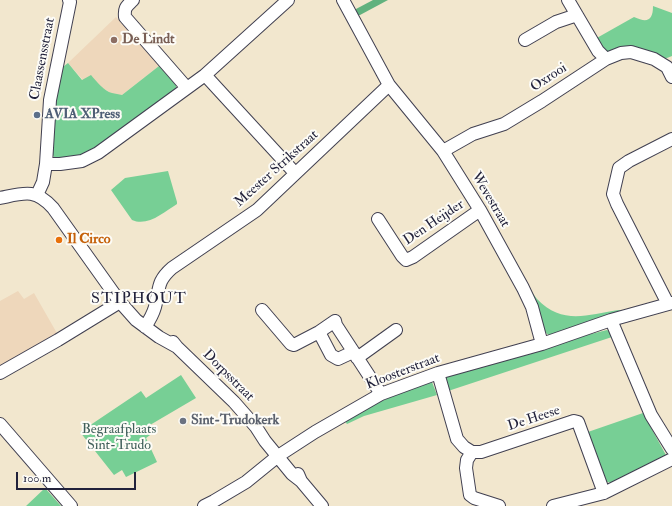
<!DOCTYPE html>
<style>
body{margin:0}
#map{position:relative;width:672px;height:506px;overflow:hidden;background:#f2e7ce;font-family:"IM FELL Double Pica",serif}
canvas{display:block}
.scale{position:absolute;left:16px;top:472px;width:120px;height:18px;box-sizing:border-box;border:2px solid #22223b;border-top:0;padding-left:5px;font-size:12px;line-height:14px;white-space:nowrap;color:#22223b;-webkit-text-stroke:3px #fdfcf7;paint-order:stroke}
</style>
<div id="map">
<canvas width="672" height="506"></canvas>
<div class="scale">100 m</div>
</div>
<script>
const ctx = document.querySelector('canvas').getContext('2d');
ctx.lineJoin = 'round';
function paint(path, color) { ctx.fillStyle = color; ctx.fill(path, 'evenodd'); }
function strokePath(path, color, width, dash) { ctx.strokeStyle = color; ctx.lineWidth = width; ctx.lineCap = dash ? 'butt' : 'round'; ctx.setLineDash(dash || []); ctx.stroke(path); }
function drawText(font, color, halo, rows, align = 'center') {
  ctx.font = font + ' "IM FELL Double Pica",serif'; ctx.lineWidth = 4; ctx.setLineDash([]); ctx.textBaseline = 'middle'; ctx.strokeStyle = halo; ctx.fillStyle = color; for (const [text, x, y, turn = 0] of rows) {
    ctx.save(); ctx.translate(x, y); ctx.rotate((+turn || 0) * Math.PI / 180); ctx.textAlign = isNaN(turn) ? turn : align; if (halo) ctx.strokeText(text, 0, 0); ctx.fillText(text, 0, 0); ctx.restore();
  }
}
paint(new Path2D(`
 M 116,17 L 159,66 L 122,95 L 113,94 L 109,92 L 104,89 L 83,80 L 68,63 Z
 M 18,291 L 24,299 L 34,293 L 58,335 L 0,367 L 0,301 Z`), '#eed7bb');
paint(new Path2D(`
 M 653,6 L 672,13 L 672,56 L 667,58 L 662,58 L 607,54 L 595,39 L 634,17 C 647,23 653,21 653,6 Z
 M 68,63 L 82,80 L 91,75 C 96,81 104,91 112,93 C 115,94 119,94 122,95 L 159,66 L 176,85 L 176,89 L 156,105 L 83,156 L 57,159 L 54,157 L 52,153 L 52,123 L 59,70 Z
 M 168,171 L 177,202 L 177,204 C 164,212 148,227 132,220 L 111,190 L 125,178 Z
 M 527,287 C 531,291 534,295 537,299 C 562,325 587,315 618,310 L 623,311 L 625,313 L 549,335 L 547,334 L 545,331 L 534,301 Z
 M 607,330 L 610,332 L 612,337 L 445,392 L 441,379 L 465,370 L 567,340 Z
 M 181,375 L 196,398 L 150,425 L 153,433 L 146,438 L 157,462 L 126,477 L 122,470 L 114,475 L 80,432 L 141,391 L 146,398 Z
 M 432,382 L 437,395 L 364,416 L 347,424 L 343,419 L 360,410 L 398,394 Z
 M 643,413 L 667,457 L 611,483 L 604,481 L 585,433 Z
 M 45,488 L 61,506 L 26,506 Z`), '#77cf95');
paint(new Path2D(`
 M 373,0 L 388,0 L 360,15 L 357,15 L 355,12 L 356,9 Z`), '#61b27e');
const minor = new Path2D(`
 M 133,0 C 127,6 124,7 125,17 L 187,88
 M 343,0 L 389,85 L 443,151 L 480,210 L 523,288 L 532,307 L 542,344
 M 568,0 L 598,51 L 606,59
 M 525,40 L 556,22 L 577,15
 M 205,75 L 295,173
 M 443,151 L 473,134 L 504,124 L 542,101 L 606,59 L 621,53 L 631,52 L 654,59 L 667,67 L 672,77
 M 46,164 L 60,164 L 82,161 L 98,153 L 205,75 L 288,0
 M 37,195 L 43,182 L 46,164 L 50,100 L 70,2 L 69,0
 M 0,198 C 24,193 35,188 53,208 L 120,302 L 136,320 L 159,337 L 177,347
 M 378,219 L 402,256 L 406,260 L 413,257 L 480,210
 M 668,304 L 617,204 L 613,194 L 619,168 L 629,161 L 672,139
 M 262,310 L 291,344 L 294,345 L 319,332 L 335,321 L 336,325 L 381,394
 M 611,320 L 651,415 L 672,449
 M 145,327 C 149,321 153,314 155,307 C 160,289 156,282 172,268 L 257,210 L 389,85
 M 319,332 L 331,355 L 338,359 L 353,352
 M 173,342 L 177,347 L 234,402 L 256,427 L 265,441 L 292,474 L 301,481
 M 357,358 L 396,330
 M 0,373 L 58,340 L 120,302
 M 438,373 L 457,439 L 464,447 L 472,452 L 467,460 L 466,468 L 470,495 L 474,498 L 499,506
 M 0,424 L 71,506
 M 472,452 L 481,452 L 574,421 L 578,422 L 604,493
 M 298,474 L 301,481 L 322,506
 M 204,506 L 214,501 L 246,482 L 278,456 L 315,432 L 381,394 L 438,373 L 542,344 L 611,320 L 672,303
 M 553,506 L 604,493 L 672,459`);
strokePath(minor, '#414051', 14);
strokePath(minor, '#fff', 12);
for (const [x, y, r, color] of [
 [114,40,4,"#8d6e63"],
 [37,115,4,"#5c6f8a"],
 [59,240,4,"#e8710a"],
 [183,421,4,"#6b7280"]
]) { const dot = new Path2D(); dot.arc(x, y, r, 0, 2 * Math.PI); ctx.fillStyle = color; ctx.fill(dot); strokePath(dot, '#fdfcf7', 1.5); }
drawText('bold 14px', '#785e54', '#fdfcf7', [
 ["De Lindt",122,40]
], 'left');
drawText('14px', '#22223b', '#fdfcf7', [
 ["Claassensstraat",43,59,-79],
 ["Oxrooi",549,78,-33],
 ["Meester Strikstraat",277,169,-42],
 ["Wevestraat",490,200,59],
 ["Den Heijder",434,223,-34],
 ["Kloosterstraat",403,372,-21],
 ["Dorpsstraat",228,376,45],
 ["De Heese",534,419,-18]
]);
drawText('bold 14px', '#4e5e75', '#fdfcf7', [
 ["AVIA XPress",45,115]
], 'left');
drawText('bold 14px', '#c56008', '#fdfcf7', [
 ["Il Circo",67,240]
], 'left');
drawText('bold 14px', '#5b616d', '#fdfcf7', [
 ["Sint-Trudokerk",191,421]
], 'left');
drawText('14px', '#405f5a', '#fdfcf7', [
 ["Begraafplaats",119,430],
 ["Sint-Trudo",119,446]
]);
ctx.letterSpacing = '1px';
drawText('16px', '#22223b', '#fdfcf7', [
 ["STIPHOUT",139,300]
]);
ctx.letterSpacing = '0px';
</script>
